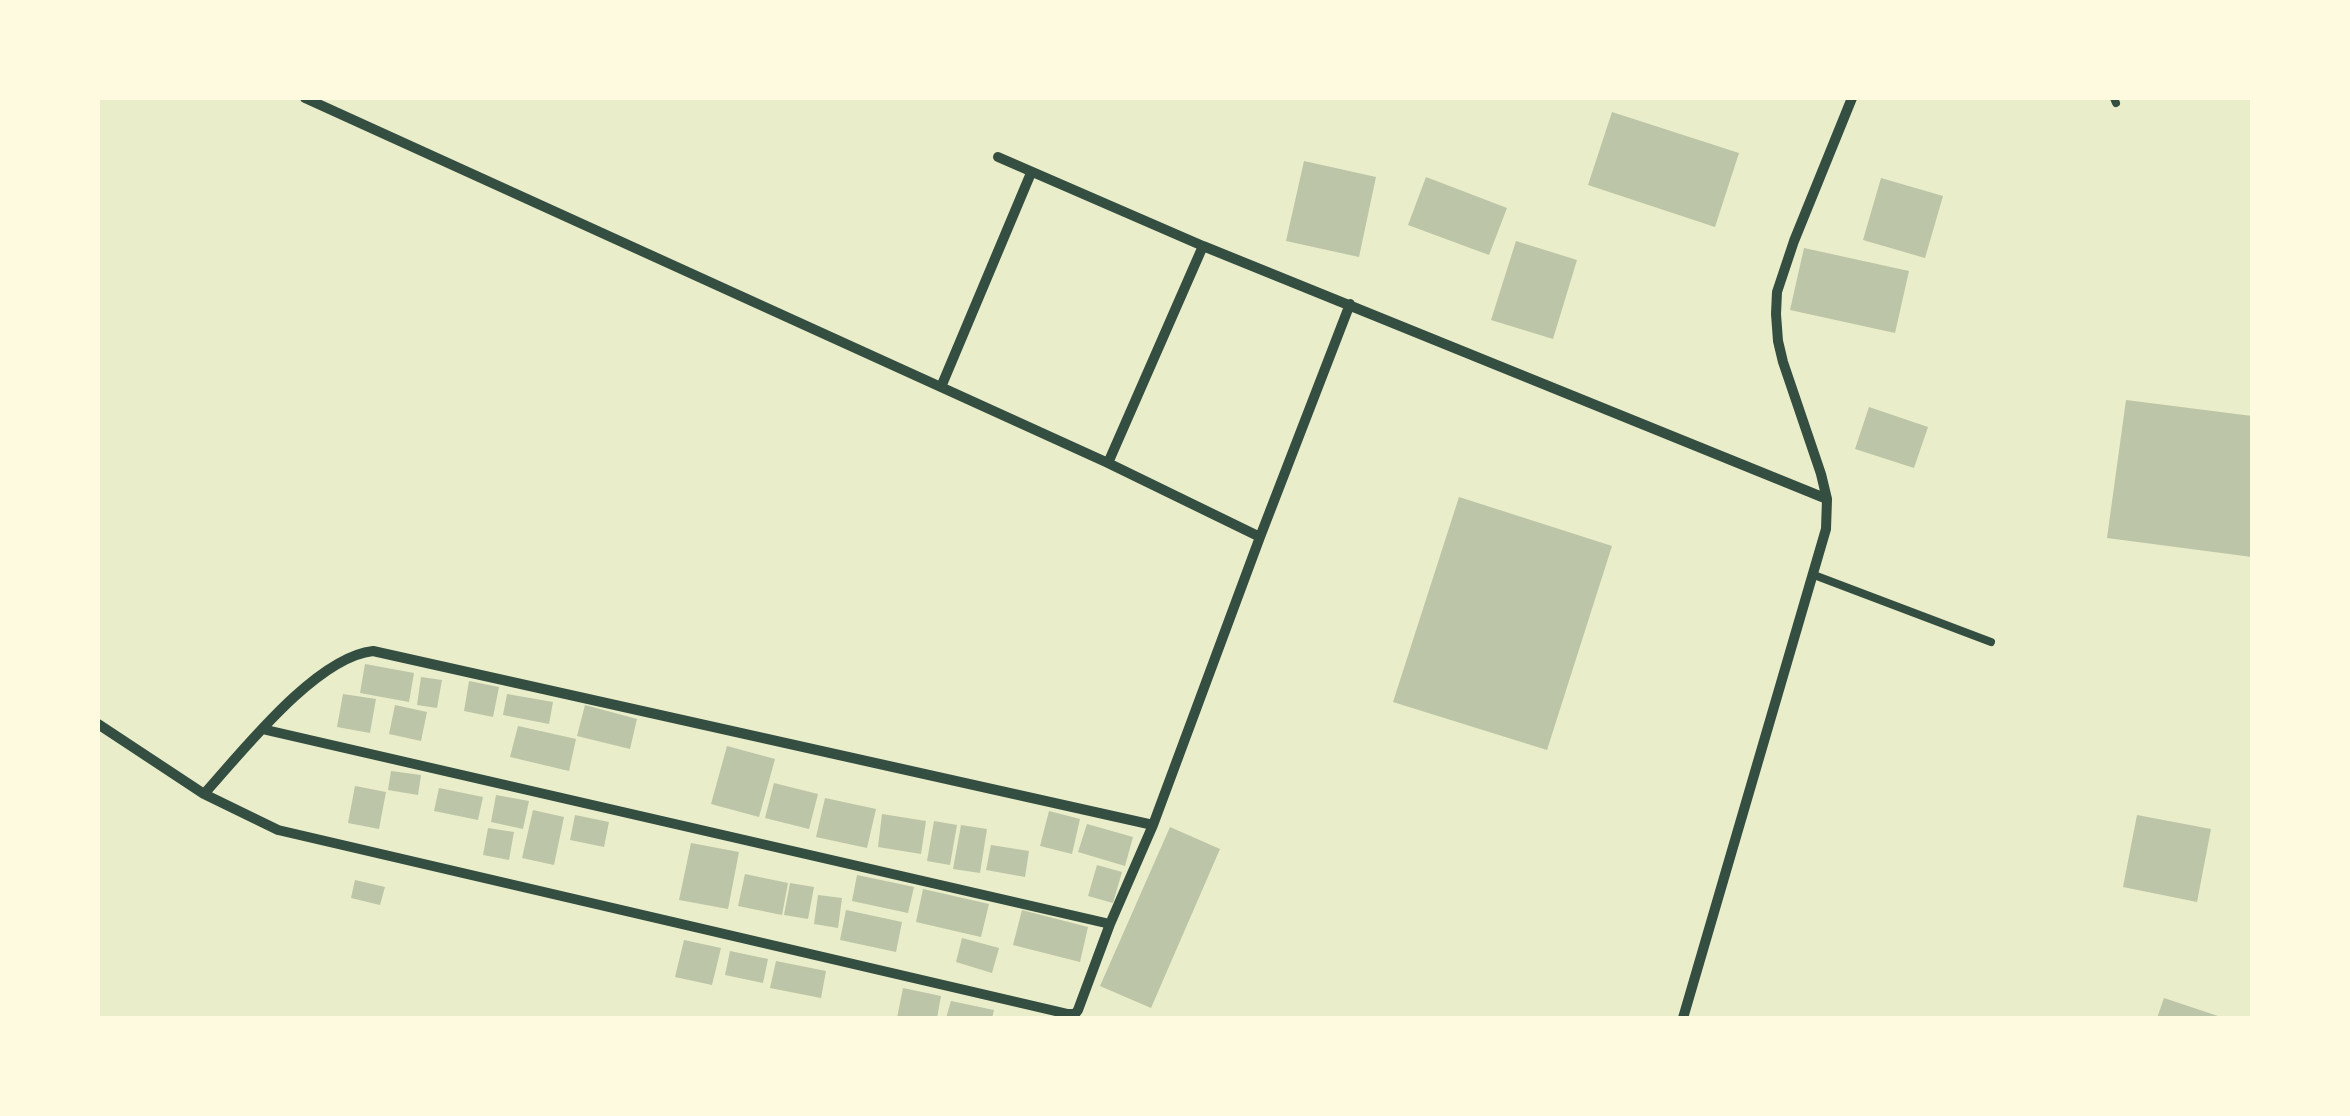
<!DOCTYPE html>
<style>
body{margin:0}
#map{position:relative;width:2350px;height:1116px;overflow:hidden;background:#e9edc9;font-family:Quicksand,sans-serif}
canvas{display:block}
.frame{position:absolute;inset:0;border:100px solid #fefae0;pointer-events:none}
</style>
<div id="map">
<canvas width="2350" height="1116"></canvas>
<div class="frame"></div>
</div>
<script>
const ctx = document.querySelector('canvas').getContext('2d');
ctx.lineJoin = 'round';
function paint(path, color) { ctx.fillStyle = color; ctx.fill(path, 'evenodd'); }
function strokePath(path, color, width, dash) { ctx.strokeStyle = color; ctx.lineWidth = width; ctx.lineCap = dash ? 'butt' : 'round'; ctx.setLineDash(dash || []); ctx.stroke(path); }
paint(new Path2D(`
 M 1612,112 L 1739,153 L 1715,227 L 1588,185 Z
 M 1304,161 L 1376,177 L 1359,257 L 1286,241 Z
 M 1426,177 L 1507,208 L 1489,255 L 1408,225 Z
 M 1881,178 L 1943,196 L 1925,258 L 1863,240 Z
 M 1516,241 L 1577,260 L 1553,339 L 1491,320 Z
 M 1804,248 L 1909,271 L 1895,333 L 1790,310 Z
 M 2126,400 L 2252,416 L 2252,557 L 2107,538 Z
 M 1869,407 L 1928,427 L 1914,468 L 1855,449 Z
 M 1459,497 L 1612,546 L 1547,750 L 1393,702 Z
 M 365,664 L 414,673 L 409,702 L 360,693 Z
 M 421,677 L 442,680 L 437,708 L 417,705 Z
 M 469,681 L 499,687 L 493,717 L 464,711 Z
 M 343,694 L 376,699 L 370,733 L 337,727 Z
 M 507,694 L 553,702 L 549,724 L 503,715 Z
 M 395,705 L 427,712 L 421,741 L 389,734 Z
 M 585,705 L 637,719 L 630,749 L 577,736 Z
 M 518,726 L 576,739 L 569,771 L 510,757 Z
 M 727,746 L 775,759 L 759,817 L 711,804 Z
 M 391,771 L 421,775 L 418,795 L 388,790 Z
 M 774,783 L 818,794 L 809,829 L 765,818 Z
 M 355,786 L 386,792 L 379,829 L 348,823 Z
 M 439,788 L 483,797 L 478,820 L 434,811 Z
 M 496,795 L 529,801 L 523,829 L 491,822 Z
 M 825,798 L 876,809 L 867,848 L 816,837 Z
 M 533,810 L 564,817 L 554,865 L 522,858 Z
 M 1049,811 L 1080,819 L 1072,854 L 1040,846 Z
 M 882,814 L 926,821 L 921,854 L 878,847 Z
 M 575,815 L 609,822 L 604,847 L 570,840 Z
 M 2137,815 L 2211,829 L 2197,902 L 2123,887 Z
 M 934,821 L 957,825 L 950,865 L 927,861 Z
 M 1087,824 L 1133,837 L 1125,866 L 1078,852 Z
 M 961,825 L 987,829 L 980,873 L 953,869 Z
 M 1170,827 L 1220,849 L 1151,1008 L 1100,986 Z
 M 488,828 L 514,832 L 509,860 L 483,855 Z
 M 691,843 L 739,852 L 728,909 L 679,900 Z
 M 991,845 L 1029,851 L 1025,877 L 986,870 Z
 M 1097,865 L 1122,872 L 1113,903 L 1088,896 Z
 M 745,874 L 788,883 L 782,915 L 738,906 Z
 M 857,875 L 914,887 L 908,913 L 852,901 Z
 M 355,880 L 385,887 L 380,905 L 351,898 Z
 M 790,883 L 814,887 L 808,919 L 784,915 Z
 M 923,889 L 989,904 L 981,937 L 916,922 Z
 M 818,895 L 842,898 L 838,928 L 814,924 Z
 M 846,910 L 902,922 L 896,952 L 840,940 Z
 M 1022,910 L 1088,927 L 1080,962 L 1013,945 Z
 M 962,938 L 999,948 L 992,973 L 956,962 Z
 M 684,940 L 721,948 L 712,985 L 675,977 Z
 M 730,951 L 768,959 L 763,983 L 725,975 Z
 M 776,961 L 826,971 L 821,998 L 770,988 Z
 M 903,988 L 941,996 L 937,1018 L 897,1018 Z
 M 2164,998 L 2224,1018 L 2157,1018 Z
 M 951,1001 L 994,1010 L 992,1018 L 946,1018 Z`), '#bcc5a7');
strokePath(new Path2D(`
 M 2114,98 L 2116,103
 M 1814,575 L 1991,642`), '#344e41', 8);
strokePath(new Path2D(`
 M 305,98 L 1108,463 L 1260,537
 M 998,157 L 1203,246 L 1827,499
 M 941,387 L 1031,173
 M 1108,463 L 1203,246
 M 98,724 L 204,794 L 278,830 L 1068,1014 L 1075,1014 L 1078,1010 L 1110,924 L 1153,825 L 1260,537 L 1350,304
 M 262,729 L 1110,924
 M 204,794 C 242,752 316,657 373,651 L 1153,825
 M 1683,1018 L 1826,529 L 1827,499 L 1821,474 L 1783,362 L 1778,341 L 1776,314 L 1777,292 L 1794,241 L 1852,98`), '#344e41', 10);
</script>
